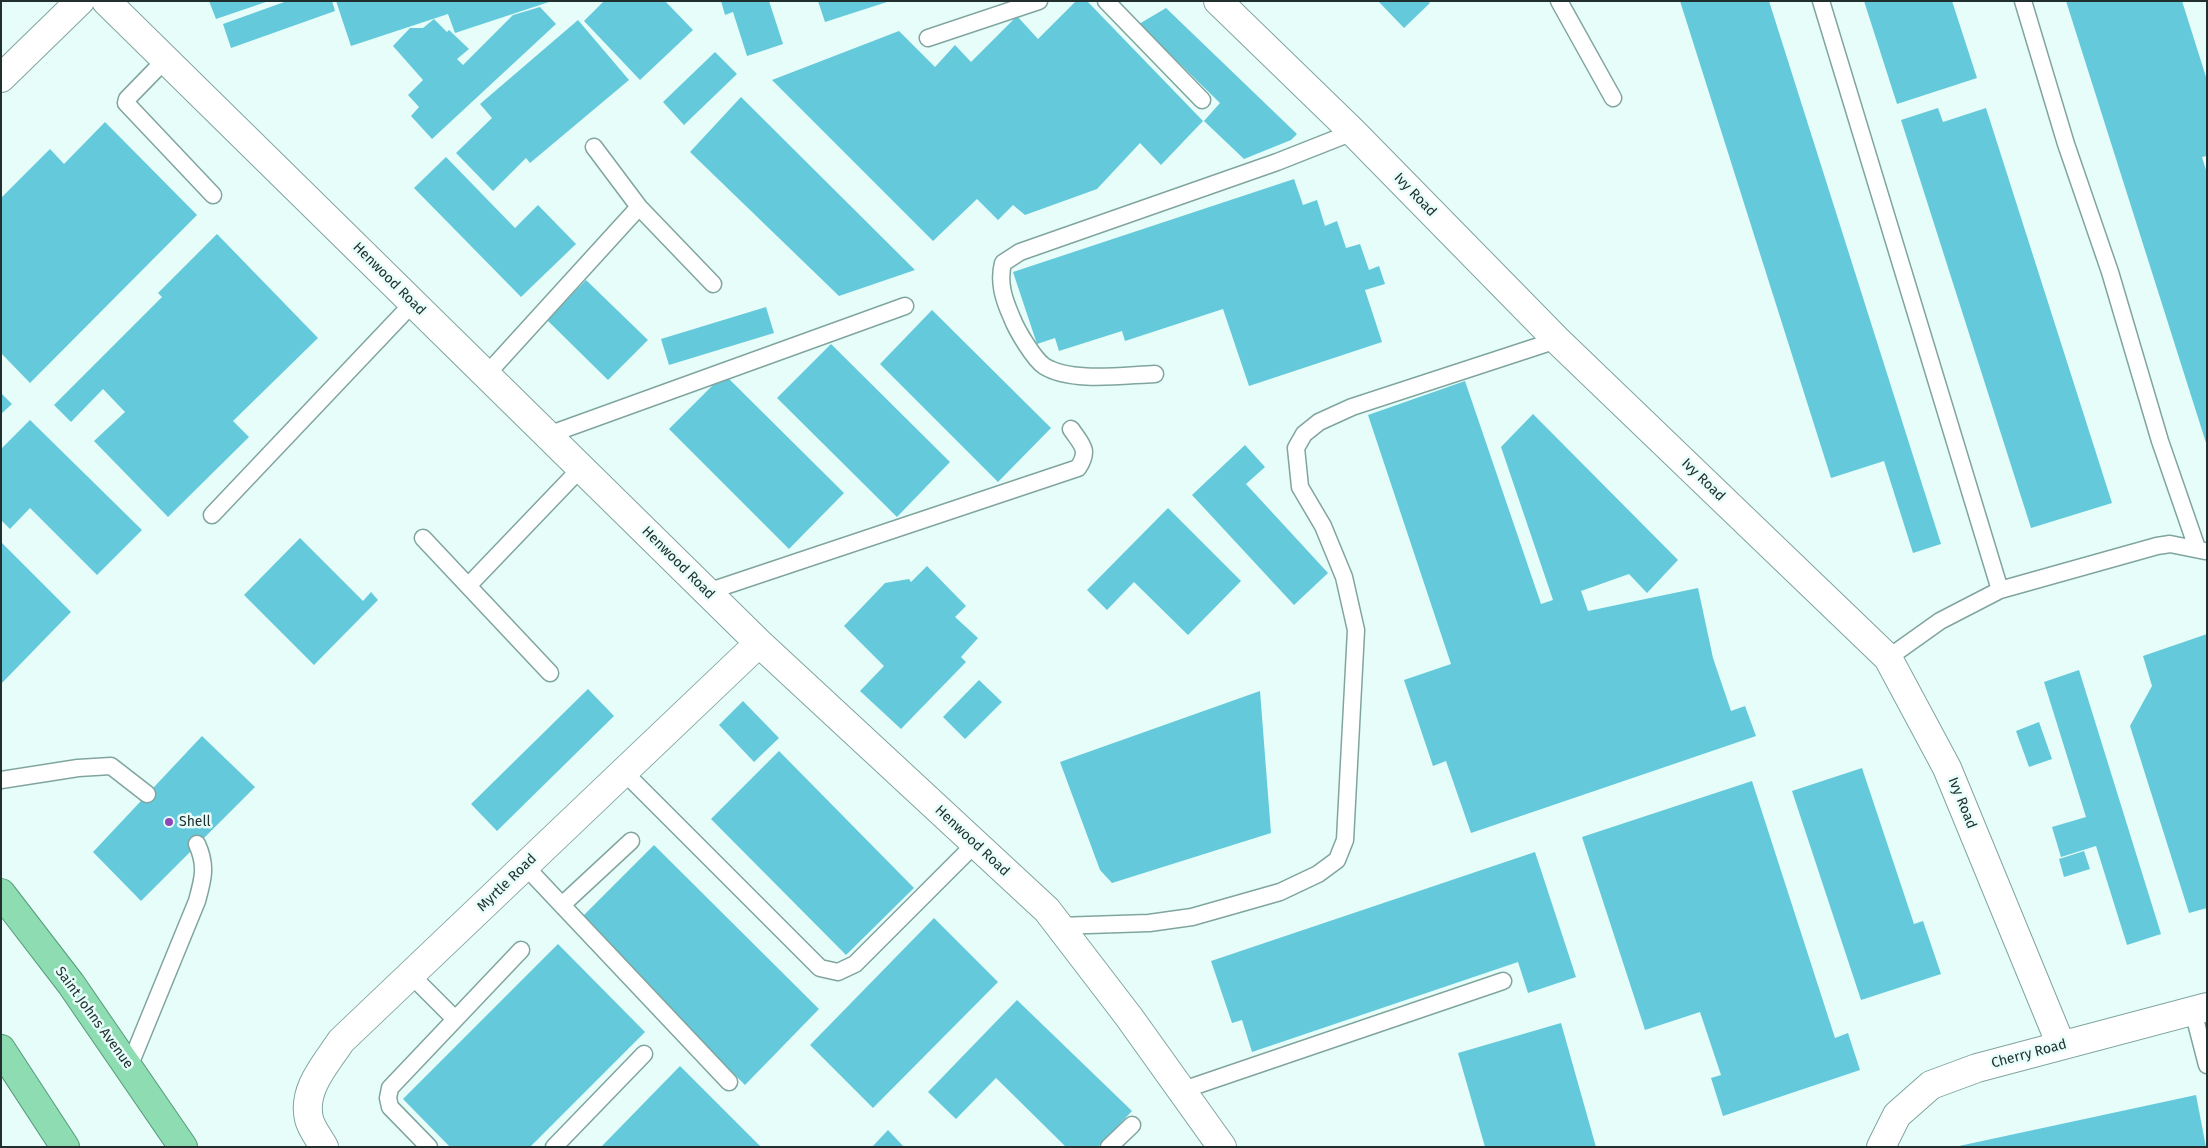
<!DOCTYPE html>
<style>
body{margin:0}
#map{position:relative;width:2208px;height:1148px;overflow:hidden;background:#e6fdf9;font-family:"Fira Sans",sans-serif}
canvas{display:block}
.frame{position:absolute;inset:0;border:2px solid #21302e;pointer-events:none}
</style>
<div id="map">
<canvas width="2208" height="1148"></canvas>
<div class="frame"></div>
</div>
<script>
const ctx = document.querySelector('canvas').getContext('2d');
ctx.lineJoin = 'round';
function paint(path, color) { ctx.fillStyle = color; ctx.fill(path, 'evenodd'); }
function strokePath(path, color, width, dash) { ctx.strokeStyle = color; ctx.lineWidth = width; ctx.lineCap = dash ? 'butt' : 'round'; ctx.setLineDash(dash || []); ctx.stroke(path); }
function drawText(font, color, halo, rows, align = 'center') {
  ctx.font = font + ' "Fira Sans",sans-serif'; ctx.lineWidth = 5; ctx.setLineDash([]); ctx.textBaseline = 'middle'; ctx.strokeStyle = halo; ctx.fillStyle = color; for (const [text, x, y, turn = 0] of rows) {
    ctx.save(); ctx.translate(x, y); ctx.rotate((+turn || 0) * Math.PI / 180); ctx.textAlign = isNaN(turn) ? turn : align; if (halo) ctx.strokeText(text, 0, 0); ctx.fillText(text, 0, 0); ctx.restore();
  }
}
paint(new Path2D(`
 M 209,1 L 266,1 L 266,2 L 216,19 Z
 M 287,1 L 332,1 L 335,11 L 231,48 L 223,24 Z
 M 336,1 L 549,1 L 549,2 L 455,33 L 448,14 L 351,46 Z
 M 604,1 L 665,1 L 693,30 L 640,80 L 584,21 Z
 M 721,1 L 769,1 L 783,44 L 747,56 L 733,12 L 725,15 Z
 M 818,1 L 887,1 L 887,2 L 825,22 Z
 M 1076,1 L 1087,1 L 1203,121 L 1161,165 L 1140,143 L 1097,189 L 1025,215 L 1013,205 L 998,220 L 977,199 L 933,241 L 772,80 L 899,31 L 935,67 L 955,45 L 971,62 L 1017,16 L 1038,39 Z
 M 1378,1 L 1428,1 L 1430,3 L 1404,28 Z
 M 1680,1 L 1769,1 L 1941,544 L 1913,553 L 1884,461 L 1831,478 Z
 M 1864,1 L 1952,1 L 1977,78 L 1897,104 Z
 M 2066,1 L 2182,1 L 2207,80 L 2207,156 L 2202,157 L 2207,173 L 2207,446 Z
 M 540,7 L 556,24 L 432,139 L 411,116 L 419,107 L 408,95 L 423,80 L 393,46 L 410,28 L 423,28 L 434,19 L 447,32 L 449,30 L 469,49 L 457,59 L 463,65 L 513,15 Z
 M 1166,8 L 1297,134 L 1291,140 L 1244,159 L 1204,121 L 1220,103 L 1139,24 Z
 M 578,20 L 629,80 L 530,163 L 526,158 L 493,191 L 456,153 L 492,118 L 480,104 Z
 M 715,52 L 737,74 L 684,125 L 663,102 Z
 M 741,97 L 915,270 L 839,296 L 690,152 Z
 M 1938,108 L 1943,122 L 1986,108 L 2112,503 L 2031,528 L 1901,120 Z
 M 105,122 L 197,215 L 30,383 L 1,353 L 1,198 L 50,149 L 64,164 Z
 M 446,157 L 515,228 L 538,205 L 576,244 L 521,297 L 414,188 Z
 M 1294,179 L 1303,205 L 1317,200 L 1325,226 L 1337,221 L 1346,248 L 1360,244 L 1369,270 L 1379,266 L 1385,284 L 1365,290 L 1382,342 L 1249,386 L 1223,309 L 1125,341 L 1122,331 L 1059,351 L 1055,338 L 1037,344 L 1013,272 Z
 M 217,234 L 318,338 L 233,421 L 249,437 L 168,517 L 94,441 L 125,412 L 103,389 L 71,422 L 54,405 L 162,297 L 158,293 Z
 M 586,280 L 648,340 L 608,380 L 547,320 Z
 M 766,307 L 774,333 L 669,365 L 661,339 Z
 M 932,310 L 1051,428 L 998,482 L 880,364 Z
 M 831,344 L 950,462 L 897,517 L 777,398 Z
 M 724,374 L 844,493 L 789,549 L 669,429 Z
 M 1465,381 L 1541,604 L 1553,600 L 1501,447 L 1533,414 L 1678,560 L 1647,593 L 1629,574 L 1581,591 L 1588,611 L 1698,588 L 1713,658 L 1731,711 L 1745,706 L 1756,736 L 1471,833 L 1446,761 L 1433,766 L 1404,680 L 1451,664 L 1368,415 Z
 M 1,393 L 12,404 L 1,414 Z
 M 30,420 L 142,530 L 97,575 L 30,508 L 10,529 L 1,520 L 1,449 Z
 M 1245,445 L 1265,467 L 1246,484 L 1328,573 L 1294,605 L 1192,495 Z
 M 1168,508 L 1241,581 L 1188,635 L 1134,582 L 1107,610 L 1087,590 Z
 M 300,538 L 363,601 L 371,592 L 378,600 L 314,665 L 244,595 Z
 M 1,542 L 71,612 L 1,684 Z
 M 927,566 L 966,606 L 955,617 L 978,638 L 961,657 L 966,662 L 901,729 L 860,691 L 884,666 L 844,626 L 885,583 L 909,579 L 911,582 Z
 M 2207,634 L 2207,908 L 2189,913 L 2130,726 L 2152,686 L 2143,656 Z
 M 2079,670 L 2161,934 L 2127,945 L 2096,846 L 2061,857 L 2052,827 L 2086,817 L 2044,682 Z
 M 979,680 L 1002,702 L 965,739 L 943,717 Z
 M 588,689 L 614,716 L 497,831 L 471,804 Z
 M 1260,691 L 1271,833 L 1112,883 L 1100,870 L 1060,762 Z
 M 743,701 L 779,738 L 754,762 L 719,725 Z
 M 2039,722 L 2052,759 L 2029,767 L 2016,731 Z
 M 202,736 L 255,787 L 141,901 L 93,852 Z
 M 779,751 L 914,888 L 846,955 L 711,819 Z
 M 1862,768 L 1914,924 L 1923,921 L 1941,974 L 1861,1000 L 1792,791 Z
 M 1752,781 L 1835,1038 L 1848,1033 L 1860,1070 L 1723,1116 L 1711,1078 L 1721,1075 L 1700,1012 L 1645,1030 L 1582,837 Z
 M 654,845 L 819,1009 L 745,1085 L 579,920 Z
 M 2084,851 L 2090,869 L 2064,877 L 2059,859 Z
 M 1535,852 L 1576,977 L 1528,993 L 1518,962 L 1252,1052 L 1242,1020 L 1232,1023 L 1211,961 Z
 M 934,918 L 998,982 L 873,1108 L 810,1045 Z
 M 558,944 L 645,1032 L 530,1147 L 450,1147 L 403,1099 Z
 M 1017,1000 L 1132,1111 L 1098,1147 L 1066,1147 L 996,1078 L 956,1119 L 928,1092 Z
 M 1561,1023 L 1596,1147 L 1485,1147 L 1458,1053 Z
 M 680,1066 L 761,1147 L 601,1147 Z
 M 2196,1095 L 2206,1147 L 1959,1147 L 1959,1146 Z
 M 888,1130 L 904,1147 L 872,1147 Z`), '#64cadb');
const service = new Path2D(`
 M 1106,1 L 1202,100
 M 1559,1 L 1613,98
 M 1821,1 L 2000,590
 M 2023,1 L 2066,144 L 2110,272 L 2160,441 L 2197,548
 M 928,38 L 1039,1
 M 166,59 L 127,99 L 126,103 L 213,195
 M 594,147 L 639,207 L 713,284
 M 1155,374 C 1124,375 1071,383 1044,366 C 1034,359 1017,331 1012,318 C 1004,300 998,283 1003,263 L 1020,252 L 1277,162 L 1353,132
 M 486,375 L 639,207
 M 548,435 L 905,306
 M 212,515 L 413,303
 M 423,538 L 550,673
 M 468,586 L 581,468
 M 707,592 L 1078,468 C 1090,450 1082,445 1071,429
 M 1888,658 L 1940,621 L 2000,590 L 2157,546 L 2170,544 L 2205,551
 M 624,772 L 820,968 L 838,972 L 855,964 L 975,844
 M 1,780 L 78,768 L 111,766 L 147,794
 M 525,866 L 729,1082
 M 562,905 L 631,841
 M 1058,926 L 1149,923 L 1192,917 L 1280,892 L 1318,874 L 1337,860 L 1345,840 L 1356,630 L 1344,577 L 1323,526 L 1300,487 L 1296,448 L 1304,434 L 1319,422 L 1352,407 L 1557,340
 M 411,975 L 455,1019
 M 2193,1011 L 2207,1065
 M 129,1067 L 197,901 C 203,879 207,866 197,844
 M 1183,1090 L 1503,981
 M 429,1147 L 390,1107 L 388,1098 L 390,1088 L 521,950
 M 554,1147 L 644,1054
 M 1109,1147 L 1132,1125`);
const minor = new Path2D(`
 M 106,1 L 759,643 L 1047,910 L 1129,1017 L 1222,1147
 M 1218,1 L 1353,132 L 1557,340 L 1888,658 L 1947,768 L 2061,1045
 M 1,78 L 80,1
 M 324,1147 C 319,1138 311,1128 309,1119 C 302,1089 326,1064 341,1041 L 759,643
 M 1881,1147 L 1897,1115 L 1931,1085 L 1977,1068 L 2207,1007`);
const trunk = new Path2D(`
 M 1,893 L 71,984 L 183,1147
 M 1,1049 L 65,1147`);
strokePath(service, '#80a59f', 19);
strokePath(minor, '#80a59f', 30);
strokePath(trunk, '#559a77', 30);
strokePath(service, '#fff', 16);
strokePath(minor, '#fff', 28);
strokePath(trunk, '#8edcb2', 28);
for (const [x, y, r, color] of [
 [169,822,5,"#8f46b8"]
]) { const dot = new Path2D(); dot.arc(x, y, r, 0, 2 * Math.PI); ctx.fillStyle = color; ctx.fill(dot); strokePath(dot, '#e6fdf9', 2); }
drawText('14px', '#21302e', '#e6fdf9', [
 ["Ivy Road",1415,195,46],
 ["Henwood Road",389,279,45],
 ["Ivy Road",1703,480,44],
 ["Henwood Road",678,563,45],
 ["Ivy Road",1962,803,68],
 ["Henwood Road",972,841,43],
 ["Myrtle Road",507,883,-44],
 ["Saint Johns Avenue",94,1018,54],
 ["Cherry Road",2029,1054,-15]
]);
drawText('14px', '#21302e', '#e6fdf9', [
 ["Shell",179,822]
], 'left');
</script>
